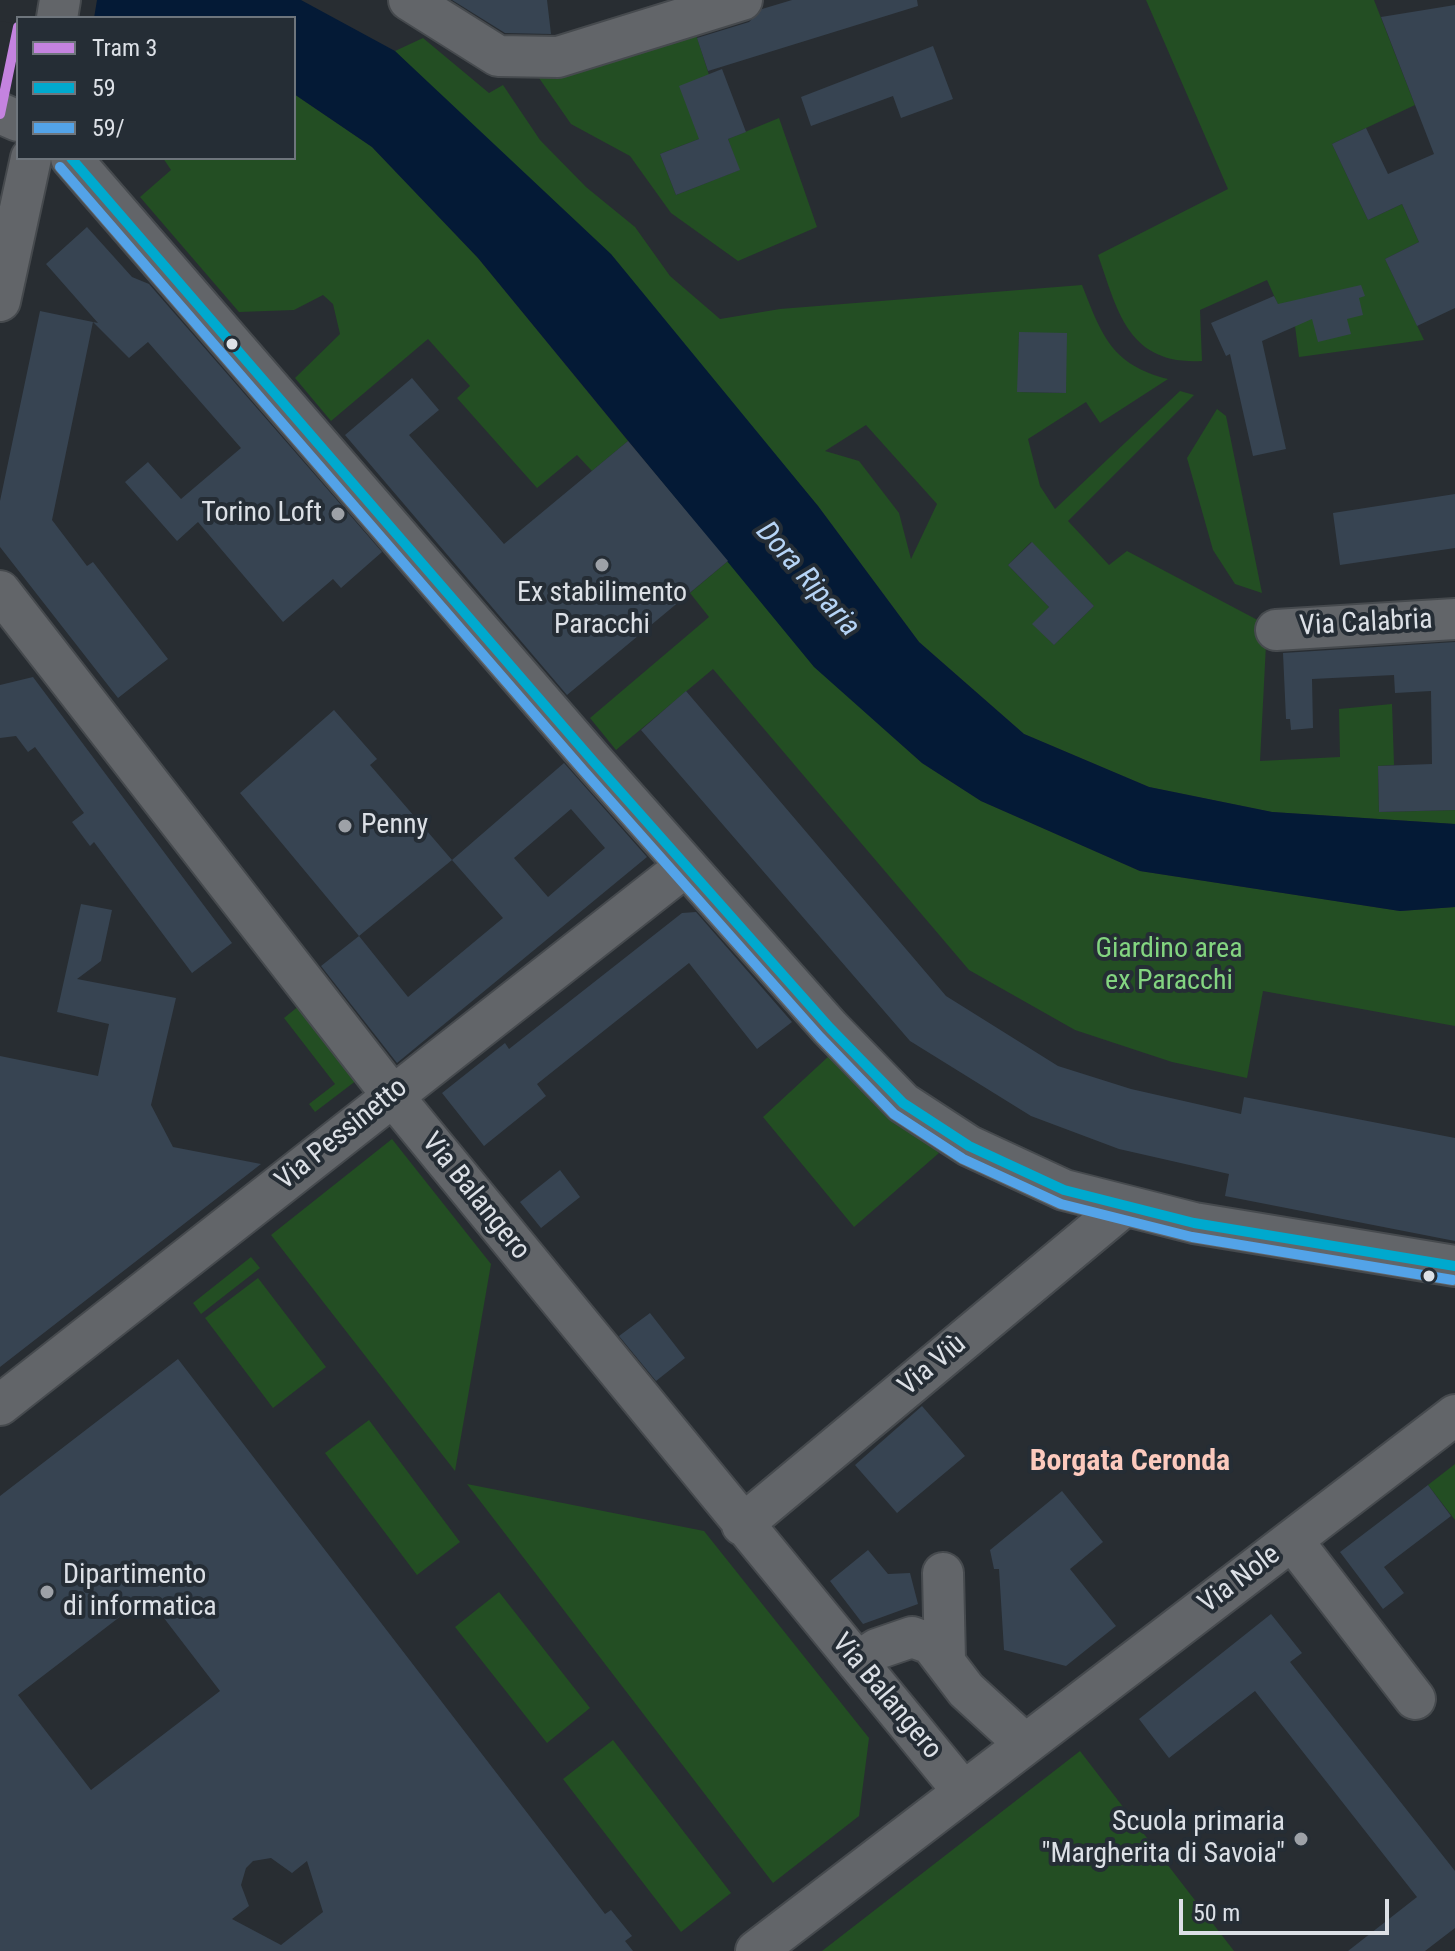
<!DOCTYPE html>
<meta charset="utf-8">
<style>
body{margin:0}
#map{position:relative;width:1455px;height:1951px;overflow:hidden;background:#282d32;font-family:"Roboto Condensed",sans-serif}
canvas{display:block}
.legend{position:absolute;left:16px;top:16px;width:280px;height:144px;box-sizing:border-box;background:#252d35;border:2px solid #6e757c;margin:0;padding:10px 14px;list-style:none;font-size:24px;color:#dce0e6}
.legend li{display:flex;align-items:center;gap:16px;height:40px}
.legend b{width:40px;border:2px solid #6e757c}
.scale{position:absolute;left:1179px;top:1899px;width:210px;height:36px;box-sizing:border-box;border:4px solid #dce0e6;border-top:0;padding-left:10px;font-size:24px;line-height:28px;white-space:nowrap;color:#dce0e6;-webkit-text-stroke:6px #252d35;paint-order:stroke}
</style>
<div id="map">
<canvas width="1455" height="1951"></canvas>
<ul class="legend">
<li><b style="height:10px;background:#c483df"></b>Tram 3</li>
<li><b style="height:10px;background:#00a9ce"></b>59</li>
<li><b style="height:10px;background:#53a3e8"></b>59/</li>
</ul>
<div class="scale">50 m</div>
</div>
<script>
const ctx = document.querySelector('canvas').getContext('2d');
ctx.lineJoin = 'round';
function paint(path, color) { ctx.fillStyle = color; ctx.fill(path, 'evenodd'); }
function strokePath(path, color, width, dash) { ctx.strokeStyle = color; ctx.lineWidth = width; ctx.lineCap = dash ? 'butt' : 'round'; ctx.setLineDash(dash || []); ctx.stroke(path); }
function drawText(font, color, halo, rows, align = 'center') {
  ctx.font = font + ' "Roboto Condensed",sans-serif'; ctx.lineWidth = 8; ctx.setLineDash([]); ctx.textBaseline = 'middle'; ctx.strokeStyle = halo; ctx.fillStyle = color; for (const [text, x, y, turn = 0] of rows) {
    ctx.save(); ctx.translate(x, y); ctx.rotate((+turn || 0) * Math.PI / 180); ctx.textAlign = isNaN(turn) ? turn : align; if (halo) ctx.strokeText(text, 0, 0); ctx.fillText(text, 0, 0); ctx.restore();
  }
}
paint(new Path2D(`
 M 1146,0 L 1374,0 L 1415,105 L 1332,144 L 1368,220 L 1402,204 L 1419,242 L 1385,259 L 1424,340 L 1299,357 L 1295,326 L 1289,329 L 1267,280 L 1200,310 L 1202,361 C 1128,365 1118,312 1098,255 L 1228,189 Z
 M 695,31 L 709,75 L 699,139 L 660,154 L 676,195 L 739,170 L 728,139 L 779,118 L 817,227 L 738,261 L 671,213 L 630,156 L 571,124 L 539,78 Z
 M 423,38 L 489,93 L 503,85 L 540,140 L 586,187 L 635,227 L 670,276 L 720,319 L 780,309 L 1082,285 C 1102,336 1112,365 1168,379 L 1100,423 L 1086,402 L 1028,439 L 1040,486 L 1055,509 L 1180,391 L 1194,395 L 1068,521 L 1109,565 L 1127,551 L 1267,625 L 1260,761 L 1340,757 L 1339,709 L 1392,704 L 1394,765 L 1378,766 L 1379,812 L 1455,810 L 1455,824 L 1272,812 L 1149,787 L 1024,734 L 919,642 L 818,506 L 742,416 L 395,51 ZM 1019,333 L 1066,333 L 1066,393 L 1018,392 ZM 866,425 L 937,504 L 911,559 L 899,513 L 859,461 L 825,451 ZM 1031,542 L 1094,606 L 1054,645 L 1033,624 L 1049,607 L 1008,565 Z
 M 294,94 L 372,147 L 478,258 L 628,441 L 592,471 L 577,455 L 537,488 L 457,398 L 470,386 L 428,339 L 331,421 L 295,378 L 340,334 L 333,304 L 323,295 L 294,310 L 239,312 L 140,197 L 171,170 L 163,158 L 294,158 Z
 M 1217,409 L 1226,416 L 1262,593 L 1235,584 L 1213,550 L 1187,458 Z
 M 728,561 L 815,667 L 922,763 L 981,801 L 1140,871 L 1400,911 L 1455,907 L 1455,1026 L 1263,991 L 1247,1078 L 1172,1062 L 1075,1030 L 969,970 L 713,669 L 616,750 L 590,718 L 709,617 L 690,593 Z
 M 300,1005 L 357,1080 L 315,1112 L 309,1104 L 335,1084 L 284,1018 Z
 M 830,1055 L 939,1153 L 854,1227 L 763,1117 Z
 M 392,1139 L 491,1264 L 455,1471 L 271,1235 Z
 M 251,1257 L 260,1268 L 201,1314 L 193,1303 Z
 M 258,1278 L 326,1367 L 273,1408 L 205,1318 Z
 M 369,1420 L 460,1542 L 417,1575 L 325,1453 Z
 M 1455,1464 L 1455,1520 L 1428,1485 Z
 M 467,1484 L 704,1531 L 869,1738 L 859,1816 L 773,1883 Z
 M 499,1592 L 590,1708 L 547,1743 L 455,1627 Z
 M 613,1740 L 731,1893 L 681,1932 L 563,1779 Z
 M 1080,1751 L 1234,1951 L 822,1951 Z`), '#234e23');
paint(new Path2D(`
 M 0,0 L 301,0 L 395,51 L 611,254 L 818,506 L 919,642 L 1024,734 L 1149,787 L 1272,812 L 1455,824 L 1455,907 L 1400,911 L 1140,871 L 981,801 L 922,763 L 814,667 L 478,258 L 372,147 L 294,94 L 294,18 L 18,18 Z`), '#041a36');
paint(new Path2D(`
 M 0,0 L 97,0 L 94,18 L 18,18 L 18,24 L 0,21 Z`), '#282d32');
paint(new Path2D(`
 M 452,0 L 547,0 L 551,34 L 505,33 Z
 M 792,0 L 917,0 L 918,6 L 708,71 L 697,38 L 749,22 L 762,9 Z
 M 1455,5 L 1455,308 L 1417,326 L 1385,259 L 1419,242 L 1402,204 L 1368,220 L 1332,144 L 1366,128 L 1388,174 L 1434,154 L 1381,17 Z
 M 933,46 L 953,99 L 901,118 L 893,96 L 811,126 L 801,97 Z
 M 722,69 L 746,132 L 728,139 L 740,170 L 676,195 L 660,154 L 699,139 L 679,86 Z
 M 87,227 L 132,277 L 149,284 L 382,552 L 341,588 L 333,579 L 283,622 L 198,522 L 177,541 L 125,482 L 148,462 L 181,499 L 241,448 L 148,342 L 129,358 L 93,322 L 98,323 L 46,264 Z
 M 1361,285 L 1365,296 L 1359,298 L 1363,315 L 1347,319 L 1351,334 L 1318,342 L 1312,319 L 1262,341 L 1286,449 L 1253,456 L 1230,354 L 1226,356 L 1211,323 L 1274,296 L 1278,304 Z
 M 40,311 L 93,322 L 52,520 L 87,566 L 93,562 L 168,659 L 118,698 L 0,547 L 0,501 Z
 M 1019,332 L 1067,333 L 1066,393 L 1017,392 Z
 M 412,378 L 439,410 L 409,435 L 504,544 L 628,441 L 728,561 L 567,695 L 345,435 Z
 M 1455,494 L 1455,548 L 1340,565 L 1333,513 Z
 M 1032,542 L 1094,606 L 1054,645 L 1032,624 L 1049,607 L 1008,565 Z
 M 1455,642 L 1455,810 L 1379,812 L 1378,766 L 1432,764 L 1431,691 L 1395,693 L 1394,675 L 1312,679 L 1313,728 L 1291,730 L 1290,719 L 1286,719 L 1283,653 Z
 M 33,677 L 232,943 L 192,973 L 94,842 L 90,846 L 72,822 L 84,813 L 35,747 L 28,752 L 16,736 L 0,738 L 0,685 Z
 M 686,691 L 946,996 L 1058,1066 L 1131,1089 L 1241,1114 L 1244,1097 L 1455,1138 L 1455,1241 L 1225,1196 L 1229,1174 L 1119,1149 L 1031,1116 L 910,1041 L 641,730 Z
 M 334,710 L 377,759 L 370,765 L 452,860 L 359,936 L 240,793 Z
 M 564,763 L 647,857 L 397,1063 L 321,966 L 359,936 L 408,997 L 503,918 L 452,860 ZM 571,809 L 605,848 L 548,897 L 514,858 Z
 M 81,904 L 112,910 L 101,961 L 77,979 L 176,998 L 151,1105 L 173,1147 L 261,1164 L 0,1367 L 0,1056 L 98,1076 L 109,1024 L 57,1012 Z
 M 696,912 L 792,1022 L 757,1049 L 689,963 L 537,1084 L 546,1096 L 484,1146 L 442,1093 L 505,1043 L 509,1049 L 682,913 Z
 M 560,1170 L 580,1197 L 541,1228 L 520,1202 Z
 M 650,1313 L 685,1358 L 656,1381 L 619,1336 Z
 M 178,1359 L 605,1914 L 611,1910 L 632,1936 L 625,1941 L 633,1951 L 0,1951 L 0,1496 ZM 147,1596 L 220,1691 L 91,1790 L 18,1695 ZM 271,1858 L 292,1873 L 307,1861 L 323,1912 L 281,1945 L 232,1919 L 249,1906 L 241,1885 L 246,1868 L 253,1861 Z
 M 922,1406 L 965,1456 L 897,1513 L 855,1465 Z
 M 1428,1485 L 1451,1516 L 1384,1567 L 1404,1593 L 1383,1609 L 1340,1552 Z
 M 1062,1491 L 1103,1542 L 1070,1569 L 1116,1626 L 1066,1666 L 1004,1650 L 999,1569 L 994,1569 L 990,1550 Z
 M 868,1550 L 888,1574 L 910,1573 L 918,1604 L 863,1624 L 830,1581 Z
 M 1271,1614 L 1302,1653 L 1290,1662 L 1455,1871 L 1455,1928 L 1425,1951 L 1348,1951 L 1417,1897 L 1255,1691 L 1169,1758 L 1139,1719 Z`), '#374452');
const minor = new Path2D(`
 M 409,0 L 498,56 L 558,57 L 742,0
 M 57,18 L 60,0
 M 0,113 L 18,121
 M 71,158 L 593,761 L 830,1028 L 903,1103 L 969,1146 L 1064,1190 L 1194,1223 L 1455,1266
 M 0,301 L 31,158
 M 0,591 L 392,1095 L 963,1791
 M 1276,630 L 1455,619
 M 0,1405 L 686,866
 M 742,1525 L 1123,1207
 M 1292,1540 L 1415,1699
 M 943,1573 L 945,1660
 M 857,1662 L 877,1649 L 912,1637 L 931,1644 L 966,1690 L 1025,1744
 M 756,1951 L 1455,1415`);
strokePath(minor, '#464a4e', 44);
strokePath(minor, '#626569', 40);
strokePath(new Path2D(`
 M 71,158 L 593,761 L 830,1028 L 903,1103 L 969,1146 L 1064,1190 L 1194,1223 L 1455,1266`), '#00a9ce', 10);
strokePath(new Path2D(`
 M 60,167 L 583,770 L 820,1037 L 894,1114 L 963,1159 L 1061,1204 L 1192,1237 L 1453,1280`), '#53a3e8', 10);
strokePath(new Path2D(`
 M 0,114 L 18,27`), '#c483df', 10);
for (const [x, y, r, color] of [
 [232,344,7,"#dce0e6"],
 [338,514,8,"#9da1a7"],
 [602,565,8,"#9da1a7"],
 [345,826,8,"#9da1a7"],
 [1429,1276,7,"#dce0e6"],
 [47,1592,8,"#9da1a7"],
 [1301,1839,8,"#9da1a7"]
]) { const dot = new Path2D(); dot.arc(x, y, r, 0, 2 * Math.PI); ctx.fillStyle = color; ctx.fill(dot); strokePath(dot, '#252d35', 3); }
drawText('28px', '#dce0e6', '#252d35', [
 ["Torino Loft",322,514],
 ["Ex stabilimento",602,594,"center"],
 ["Paracchi",602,626,"center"],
 ["Penny",361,826,"left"],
 ["Dipartimento",63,1576,"left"],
 ["di informatica",63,1608,"left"],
 ["Scuola primaria",1285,1823],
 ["\"Margherita di Savoia\"",1285,1855]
], 'right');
drawText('28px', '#dce0e6', '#252d35', [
 ["Via Calabria",1366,624,-3],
 ["Via Pessinetto",342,1135,-39],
 ["Via Balangero",475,1197,51],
 ["Via Viù",933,1366,-40],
 ["Via Nole",1240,1580,-37],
 ["Via Balangero",886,1697,50]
]);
drawText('28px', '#83d580', '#252d35', [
 ["Giardino area",1169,950],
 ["ex Paracchi",1169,982]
]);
drawText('italic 30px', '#b6d4f6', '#252d35', [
 ["Dora Riparia",807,580,49]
]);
drawText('bold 30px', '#fccabe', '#252d35', [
 ["Borgata Ceronda",1130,1462]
]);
</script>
